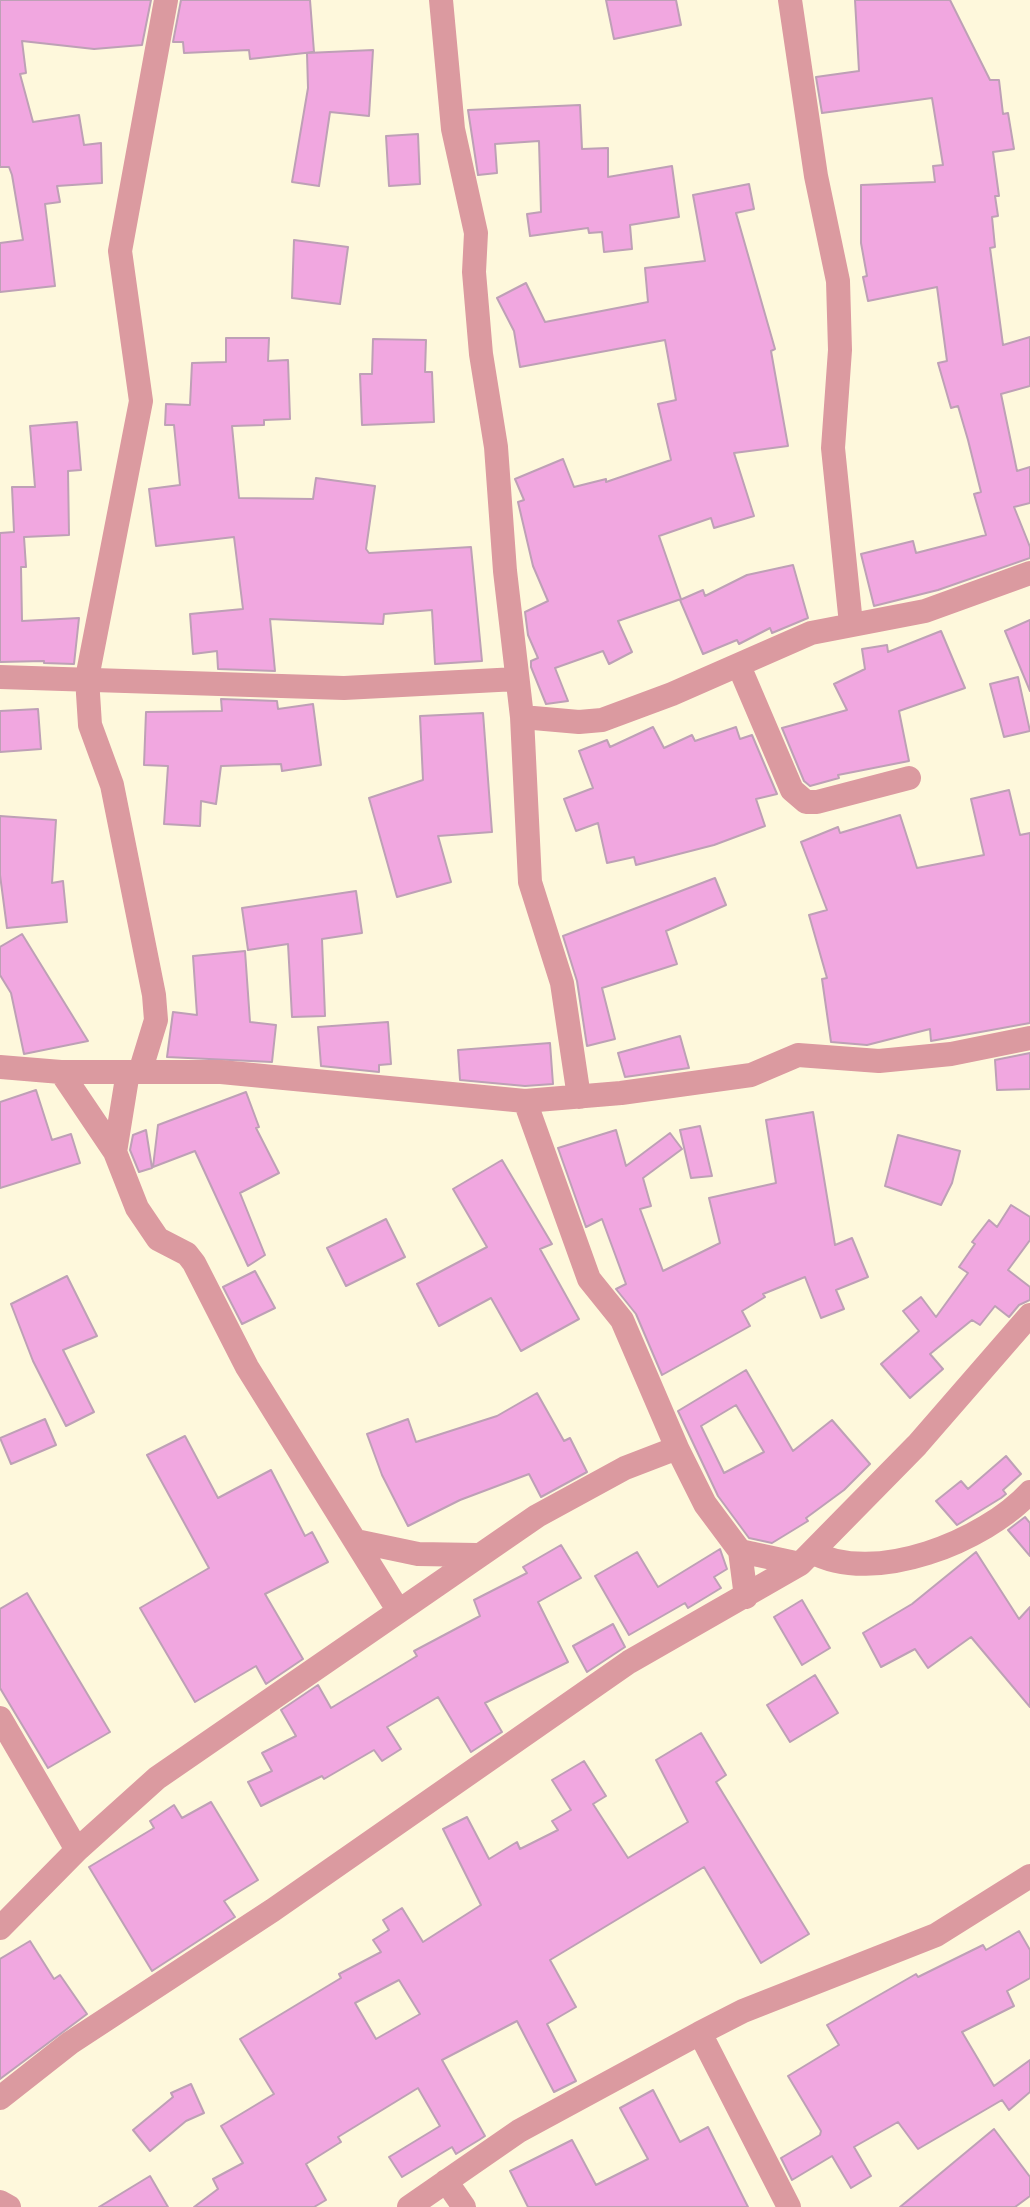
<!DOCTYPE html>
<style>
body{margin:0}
canvas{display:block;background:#fef8dc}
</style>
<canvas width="1030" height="2207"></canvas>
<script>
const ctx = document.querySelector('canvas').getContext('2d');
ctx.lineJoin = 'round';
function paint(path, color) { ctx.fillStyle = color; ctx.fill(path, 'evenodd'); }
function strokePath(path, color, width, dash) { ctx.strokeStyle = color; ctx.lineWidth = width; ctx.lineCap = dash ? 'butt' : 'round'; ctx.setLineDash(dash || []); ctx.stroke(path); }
const building = new Path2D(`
 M 0,0 L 151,0 L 142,45 L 94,49 L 22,41 L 26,73 L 20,74 L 33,122 L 79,115 L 84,145 L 101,143 L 102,183 L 57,186 L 60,202 L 45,204 L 55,286 L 0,292 L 0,243 L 23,240 L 12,175 L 9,167 L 0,167 Z
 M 181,0 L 310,0 L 314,52 L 250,59 L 249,50 L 184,53 L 183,42 L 173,42 Z
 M 606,0 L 676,0 L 681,25 L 614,39 Z
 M 855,0 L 950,0 L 990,80 L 999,80 L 1003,114 L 1008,113 L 1014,149 L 993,152 L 999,196 L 995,196 L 998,216 L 992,217 L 995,247 L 990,248 L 1003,345 L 1030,337 L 1030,386 L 1001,394 L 1017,471 L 1030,467 L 1030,503 L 1014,507 L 1030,547 L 1030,558 L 938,590 L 874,606 L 861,554 L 913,541 L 916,553 L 986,535 L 974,494 L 981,492 L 968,440 L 958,406 L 951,408 L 938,363 L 947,361 L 937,287 L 868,301 L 863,277 L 867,276 L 861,243 L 861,185 L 935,182 L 933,166 L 943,165 L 932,98 L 822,113 L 816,77 L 859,71 Z
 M 373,50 L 369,116 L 330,112 L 319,186 L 292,182 L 308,88 L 307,53 Z
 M 580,105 L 582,149 L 608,148 L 608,177 L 672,166 L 679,217 L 630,225 L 632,249 L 604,252 L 602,232 L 589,233 L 588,228 L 530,236 L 527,214 L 541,212 L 539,141 L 495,144 L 497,173 L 478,175 L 468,110 Z
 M 418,134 L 420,184 L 389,186 L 386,136 Z
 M 749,184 L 754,209 L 736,213 L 775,349 L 771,351 L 788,446 L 734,453 L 754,516 L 714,528 L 711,518 L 659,536 L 681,599 L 618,621 L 632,652 L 609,664 L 603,651 L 555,668 L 568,701 L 546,704 L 531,667 L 531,661 L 538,658 L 528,635 L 525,612 L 548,601 L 533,566 L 518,502 L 524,500 L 515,479 L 563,459 L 574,487 L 606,479 L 606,482 L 671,460 L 658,404 L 676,400 L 665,340 L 520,367 L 514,331 L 497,298 L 526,283 L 545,322 L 648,302 L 645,268 L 705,261 L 693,195 Z
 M 294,240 L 348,247 L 340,304 L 292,298 Z
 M 226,338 L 269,338 L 268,361 L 288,360 L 290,419 L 264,420 L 264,425 L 232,426 L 239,498 L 313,499 L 316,478 L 375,486 L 366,549 L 369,553 L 471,547 L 482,661 L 435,664 L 432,610 L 384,614 L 383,624 L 270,619 L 275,671 L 218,669 L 217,651 L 193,654 L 190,614 L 243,609 L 234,537 L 156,546 L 149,489 L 180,485 L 174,425 L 165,425 L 166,404 L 190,405 L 192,363 L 226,362 Z
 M 373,339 L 426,340 L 425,372 L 432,372 L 434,422 L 362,425 L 360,374 L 372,374 Z
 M 77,422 L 81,470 L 68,471 L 69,535 L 24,537 L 26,567 L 21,567 L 22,621 L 79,618 L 74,664 L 44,663 L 44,661 L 0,662 L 0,533 L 14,532 L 12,487 L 35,487 L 30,426 Z
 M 793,565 L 808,618 L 772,633 L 770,628 L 739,644 L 737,640 L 703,654 L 680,600 L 703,590 L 705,596 L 747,575 Z
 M 1030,620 L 1030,691 L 1005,631 Z
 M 941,631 L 965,688 L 899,711 L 909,761 L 838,775 L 839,778 L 810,786 L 804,781 L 782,728 L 847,710 L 834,684 L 865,669 L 862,649 L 887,645 L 888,652 Z
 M 1018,677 L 1030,731 L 1004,737 L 990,684 Z
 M 221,699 L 277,701 L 278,709 L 313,704 L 321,765 L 282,771 L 281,764 L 221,766 L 216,804 L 201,801 L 200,826 L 164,824 L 168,766 L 144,765 L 146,712 L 222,711 Z
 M 38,709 L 41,749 L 0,752 L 0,711 Z
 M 483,713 L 492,832 L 438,836 L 451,882 L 397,897 L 369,798 L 423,780 L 420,716 Z
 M 653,727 L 664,748 L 692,735 L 695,741 L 736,727 L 740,739 L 752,735 L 777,794 L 756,799 L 765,826 L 714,845 L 636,865 L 634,857 L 607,863 L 598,823 L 576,831 L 564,799 L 593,788 L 579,751 L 607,740 L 610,747 Z
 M 1009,790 L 1020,835 L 1030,833 L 1030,1023 L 931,1041 L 930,1029 L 867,1045 L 831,1042 L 822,979 L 827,978 L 809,915 L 827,910 L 801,842 L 838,827 L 840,833 L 900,815 L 917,868 L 984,855 L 971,799 Z
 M 0,816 L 56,820 L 52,883 L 63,881 L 67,922 L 7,928 L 0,875 Z
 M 715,878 L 726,905 L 666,931 L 677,964 L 602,988 L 615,1039 L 587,1046 L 577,981 L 563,936 Z
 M 356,891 L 362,933 L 322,939 L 325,1016 L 292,1017 L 288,944 L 248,950 L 242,908 Z
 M 22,934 L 88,1041 L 24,1054 L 11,993 L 0,975 L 0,947 Z
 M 245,951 L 250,1022 L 276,1025 L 272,1062 L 167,1057 L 173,1012 L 197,1015 L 193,956 Z
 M 388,1022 L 391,1064 L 379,1065 L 379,1072 L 321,1066 L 318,1027 Z
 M 680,1036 L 689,1068 L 625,1077 L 618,1053 Z
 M 550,1043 L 553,1084 L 525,1086 L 460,1080 L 458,1050 Z
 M 1030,1053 L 1030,1089 L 997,1090 L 995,1060 Z
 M 36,1090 L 52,1140 L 71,1134 L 80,1163 L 0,1188 L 0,1102 Z
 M 246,1092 L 259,1127 L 256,1128 L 279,1173 L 240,1193 L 265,1255 L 248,1266 L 195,1151 L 153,1167 L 158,1125 Z
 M 813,1112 L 835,1245 L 852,1238 L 868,1277 L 836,1290 L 844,1309 L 821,1318 L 805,1277 L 763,1294 L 765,1297 L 742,1311 L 750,1326 L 662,1375 L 636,1314 L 616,1289 L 626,1284 L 602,1219 L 586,1227 L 558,1148 L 616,1130 L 626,1166 L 670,1133 L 682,1149 L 643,1178 L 651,1206 L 640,1209 L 663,1271 L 720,1243 L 709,1198 L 776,1183 L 766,1120 Z
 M 700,1126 L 712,1176 L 691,1178 L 680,1130 Z
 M 146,1130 L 152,1168 L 139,1172 L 130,1150 L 133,1135 Z
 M 898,1135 L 960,1151 L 952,1183 L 941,1205 L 885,1186 Z
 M 502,1160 L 552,1244 L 540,1249 L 579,1319 L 521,1351 L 491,1298 L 439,1326 L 417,1284 L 487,1247 L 453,1189 Z
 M 1011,1205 L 1030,1217 L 1030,1240 L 1008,1270 L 1030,1287 L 1030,1300 L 1019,1305 L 1009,1317 L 995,1306 L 980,1325 L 972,1320 L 930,1354 L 943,1369 L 910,1398 L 881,1364 L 919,1331 L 903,1311 L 921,1297 L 936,1317 L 968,1273 L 959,1267 L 975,1244 L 972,1242 L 989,1220 L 997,1227 Z
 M 386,1219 L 405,1257 L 346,1286 L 327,1248 Z
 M 255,1271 L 275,1308 L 242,1324 L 223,1287 Z
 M 67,1276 L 97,1336 L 63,1350 L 94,1412 L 66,1426 L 33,1361 L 11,1304 Z
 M 746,1370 L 793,1451 L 832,1420 L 870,1464 L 844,1490 L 806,1518 L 808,1521 L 772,1543 L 749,1538 L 718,1496 L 678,1411 ZM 736,1405 L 764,1452 L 724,1473 L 701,1426 Z
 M 537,1393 L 564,1441 L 570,1438 L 587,1472 L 541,1497 L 529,1474 L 460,1500 L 408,1526 L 382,1475 L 367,1434 L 408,1419 L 416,1442 L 497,1416 Z
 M 45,1419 L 56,1445 L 11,1464 L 0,1438 Z
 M 185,1436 L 218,1498 L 271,1470 L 305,1536 L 312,1532 L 328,1562 L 265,1594 L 303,1659 L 266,1684 L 256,1666 L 195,1702 L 140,1608 L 209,1568 L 147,1455 Z
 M 1006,1456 L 1021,1474 L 1003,1490 L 1006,1494 L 1001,1498 L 957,1525 L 936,1501 L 961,1481 L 968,1489 Z
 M 1025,1517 L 1030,1523 L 1030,1556 L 1008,1530 Z
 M 561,1545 L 581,1578 L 538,1602 L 568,1662 L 485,1703 L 502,1732 L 471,1752 L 438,1697 L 387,1727 L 401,1749 L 382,1761 L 374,1750 L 324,1779 L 322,1776 L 261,1806 L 248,1782 L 272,1771 L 262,1753 L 296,1736 L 281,1710 L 318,1685 L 331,1708 L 417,1656 L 414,1651 L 480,1616 L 474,1600 L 527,1573 L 523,1567 Z
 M 720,1549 L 727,1569 L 714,1577 L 721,1588 L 688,1608 L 685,1603 L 629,1635 L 595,1576 L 637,1552 L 658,1587 Z
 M 976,1552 L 1019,1619 L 1030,1607 L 1030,1707 L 971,1637 L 928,1668 L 915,1649 L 881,1667 L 863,1633 L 912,1604 Z
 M 27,1593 L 110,1732 L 48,1768 L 0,1688 L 0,1609 Z
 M 802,1600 L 830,1648 L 802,1665 L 774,1617 Z
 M 613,1624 L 625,1647 L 587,1672 L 573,1646 Z
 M 815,1675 L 838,1713 L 790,1742 L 767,1705 Z
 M 701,1733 L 726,1775 L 716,1782 L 809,1934 L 761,1963 L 704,1867 L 550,1960 L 576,2007 L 547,2024 L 576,2081 L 554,2092 L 517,2021 L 442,2060 L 485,2136 L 479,2140 L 456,2154 L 452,2147 L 402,2177 L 389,2157 L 440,2126 L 418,2088 L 338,2137 L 341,2142 L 306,2164 L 326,2200 L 314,2207 L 194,2207 L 218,2189 L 213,2179 L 243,2163 L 221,2126 L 274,2094 L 240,2039 L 341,1978 L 339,1974 L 381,1952 L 373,1940 L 389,1930 L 383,1920 L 402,1908 L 423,1942 L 481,1905 L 443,1829 L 467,1817 L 489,1859 L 517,1842 L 520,1849 L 558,1830 L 552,1821 L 571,1810 L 552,1780 L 584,1761 L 606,1796 L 593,1804 L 628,1858 L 688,1822 L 656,1760 ZM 399,1980 L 420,2014 L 376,2039 L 355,2003 Z
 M 211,1802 L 258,1880 L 224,1901 L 235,1917 L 152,1971 L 89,1867 L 154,1828 L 150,1821 L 174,1805 L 182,1818 Z
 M 1019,1931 L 1030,1950 L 1030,1978 L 1007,1991 L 1014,2006 L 962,2032 L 994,2086 L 1030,2060 L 1030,2092 L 1009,2110 L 1002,2100 L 918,2149 L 898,2122 L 854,2147 L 871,2176 L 851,2188 L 832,2156 L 792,2180 L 781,2158 L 820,2135 L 821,2131 L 788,2076 L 839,2045 L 827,2025 L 916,1974 L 918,1977 L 983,1945 L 986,1950 Z
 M 30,1941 L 54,1979 L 60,1975 L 87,2014 L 0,2079 L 0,1959 Z
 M 191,2084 L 204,2113 L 186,2121 L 150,2151 L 133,2130 L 173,2097 L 171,2093 Z
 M 653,2090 L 680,2142 L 708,2127 L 748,2207 L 528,2207 L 510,2171 L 572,2140 L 596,2185 L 648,2159 L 620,2108 Z
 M 994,2129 L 1030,2177 L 1030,2196 L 1015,2207 L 900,2207 Z
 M 150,2176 L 168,2207 L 99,2207 Z`);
paint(building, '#f1a7e0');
strokePath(building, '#bea0b6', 2);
strokePath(new Path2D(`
 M 441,0 L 453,129 L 476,233 L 474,272 L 481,354 L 496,447 L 505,571 L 522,717 L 530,882 L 562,983 L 579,1097
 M 790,0 L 816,176 L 838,281 L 840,350 L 833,448 L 851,624
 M 739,666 L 792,790 L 806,802 L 817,802 L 909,778
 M 0,677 L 344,688 L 517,679
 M 522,717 L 579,722 L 602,720 L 672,694 L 811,633 L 925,611 L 1030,573
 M 0,1067 L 61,1072 L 221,1072 L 525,1101 L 621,1093 L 751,1075 L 798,1055 L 879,1061 L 951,1054 L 1030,1038
 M 61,1072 L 115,1152 L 137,1208 L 158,1239 L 187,1254 L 194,1263 L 247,1367 L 398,1610
 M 140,1072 L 156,1020 L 154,995 L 112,785 L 90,725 L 87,678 L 141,401 L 120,251 L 166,0
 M 525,1101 L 589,1279 L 622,1320 L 677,1448
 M 115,1152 L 128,1072
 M 356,1541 L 418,1554 L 477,1555
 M 740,1551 L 800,1564
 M 812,1552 C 874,1586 985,1541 1030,1492
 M 0,1718 L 77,1850
 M 0,1928 L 77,1850 L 157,1778 L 537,1516 L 625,1468 L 677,1448 L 705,1504 L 740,1551 L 746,1597
 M 0,2098 L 70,2043 L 273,1910 L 629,1662 L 800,1564 L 917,1445 L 1030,1315
 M 446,2181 L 464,2207
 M 0,2202 L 9,2207
 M 409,2207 L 519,2131 L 700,2033
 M 789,2207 L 700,2033 L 743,2011 L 936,1935 L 1030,1876`), '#db9aa0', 24);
</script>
